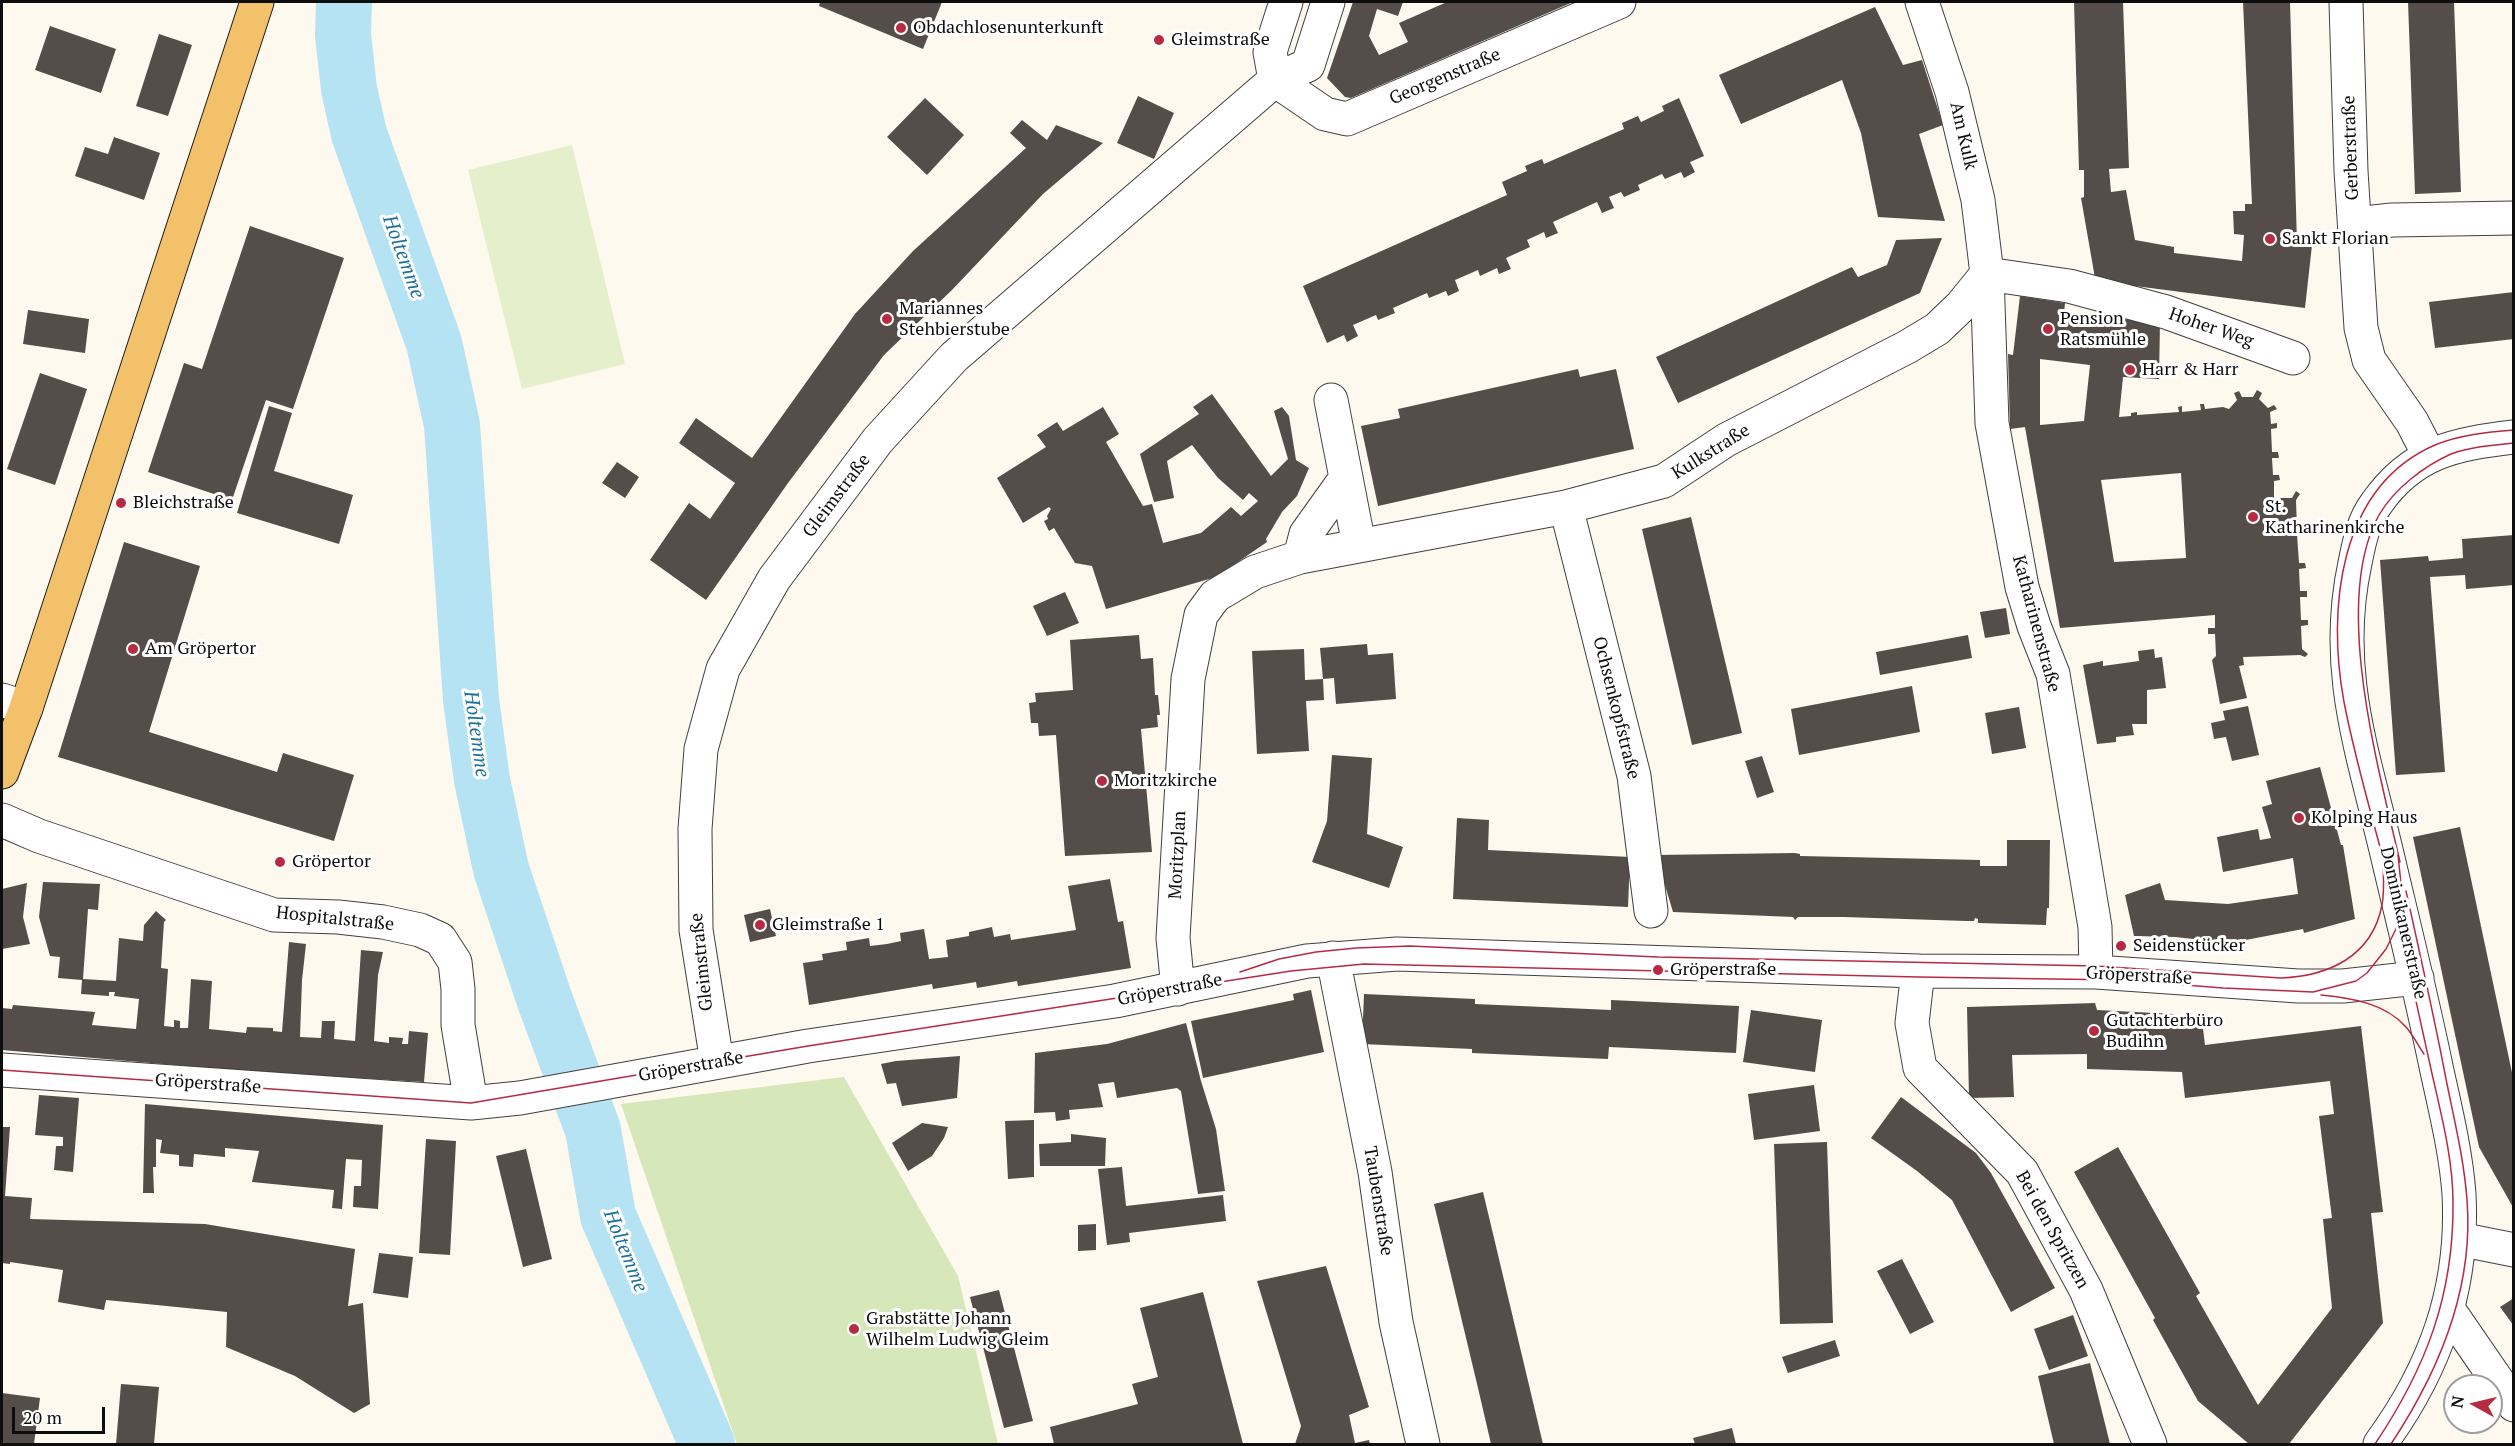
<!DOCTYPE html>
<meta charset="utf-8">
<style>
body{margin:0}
#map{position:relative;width:2515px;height:1446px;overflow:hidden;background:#fef9ee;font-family:"PT Serif",serif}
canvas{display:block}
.frame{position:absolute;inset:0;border:3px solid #0d0d0d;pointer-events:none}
.north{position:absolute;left:2443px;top:1374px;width:60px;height:60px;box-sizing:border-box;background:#fff;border:2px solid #9e9e9e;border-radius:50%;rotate:278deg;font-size:16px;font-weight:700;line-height:24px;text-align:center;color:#0d0d0d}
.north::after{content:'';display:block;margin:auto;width:21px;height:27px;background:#b72b42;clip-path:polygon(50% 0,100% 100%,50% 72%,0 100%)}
.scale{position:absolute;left:12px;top:1407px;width:93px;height:27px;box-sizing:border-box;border:3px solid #0d0d0d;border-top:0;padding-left:8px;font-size:18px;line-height:21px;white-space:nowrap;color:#0d0d0d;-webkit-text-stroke:4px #fff;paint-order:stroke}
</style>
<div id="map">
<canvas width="2515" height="1446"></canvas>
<div class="frame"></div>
<div class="north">N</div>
<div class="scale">20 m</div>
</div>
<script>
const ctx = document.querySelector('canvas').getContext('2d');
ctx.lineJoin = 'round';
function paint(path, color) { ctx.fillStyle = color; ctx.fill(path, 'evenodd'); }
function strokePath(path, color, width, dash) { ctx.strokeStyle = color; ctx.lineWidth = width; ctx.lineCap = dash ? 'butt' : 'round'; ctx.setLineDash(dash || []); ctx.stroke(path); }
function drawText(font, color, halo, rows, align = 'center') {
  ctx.font = font + ' "PT Serif",serif'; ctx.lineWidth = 6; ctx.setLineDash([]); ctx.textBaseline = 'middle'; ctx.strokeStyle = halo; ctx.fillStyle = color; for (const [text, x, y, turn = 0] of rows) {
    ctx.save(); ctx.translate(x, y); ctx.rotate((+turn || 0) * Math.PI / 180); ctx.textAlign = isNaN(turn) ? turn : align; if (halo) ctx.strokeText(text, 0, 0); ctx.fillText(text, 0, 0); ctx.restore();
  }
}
paint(new Path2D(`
 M 844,1077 L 958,1276 L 998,1444 L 737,1444 L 621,1104 Z`), '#d6e7b9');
paint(new Path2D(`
 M 572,145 L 625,364 L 522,389 L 468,170 Z`), '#e6efcb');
strokePath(new Path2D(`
 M 344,2 L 343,35 L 349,89 L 359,134 L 434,343 L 452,425 L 471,700 L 482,780 L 501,869 L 545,1001 L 593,1130 L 608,1216 L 707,1444`), '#b5e3f3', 56);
paint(new Path2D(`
 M 820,2 L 942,2 L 923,49 L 819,6 Z
 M 1353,2 L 1403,2 L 1398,16 L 1377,9 L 1369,36 L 1379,55 L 1408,42 L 1399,23 L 1447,2 L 1573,2 L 1351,98 L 1345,97 L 1327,78 Z
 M 2074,2 L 2123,2 L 2129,168 L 2109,169 L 2111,192 L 2126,190 L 2135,240 L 2174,247 L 2174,253 L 2242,261 L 2244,235 L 2234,234 L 2233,211 L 2245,211 L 2245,204 L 2252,204 L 2243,2 L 2290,2 L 2297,243 L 2312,245 L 2305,308 L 2104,282 L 2095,278 L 2081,198 L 2084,197 L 2084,170 L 2079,170 Z
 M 2408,2 L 2454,2 L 2461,192 L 2415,194 Z
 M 1875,7 L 1903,65 L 1922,60 L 1943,125 L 1919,134 L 1945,221 L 1878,217 L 1861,133 L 1842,80 L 1741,124 L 1719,75 Z
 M 50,26 L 116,49 L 101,93 L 35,70 Z
 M 159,34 L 192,45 L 168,116 L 136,106 Z
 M 1138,96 L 1174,113 L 1154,159 L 1117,143 Z
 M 925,98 L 964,135 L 927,175 L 887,137 Z
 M 1679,98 L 1704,156 L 1690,162 L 1695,172 L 1684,178 L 1681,172 L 1665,179 L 1662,174 L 1638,185 L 1640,190 L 1624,197 L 1621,192 L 1609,197 L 1614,208 L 1602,213 L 1597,202 L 1553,222 L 1558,233 L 1546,238 L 1544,232 L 1527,240 L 1530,247 L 1506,258 L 1511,269 L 1499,274 L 1497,268 L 1480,276 L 1478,270 L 1455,280 L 1459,291 L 1448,296 L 1446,291 L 1429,298 L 1427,293 L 1393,308 L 1395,313 L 1378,320 L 1376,315 L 1353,325 L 1358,336 L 1347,342 L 1344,335 L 1327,343 L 1303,286 L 1507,195 L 1502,182 L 1527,171 L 1525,166 L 1542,159 L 1544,164 L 1624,129 L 1622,123 L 1638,116 L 1641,122 L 1664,111 L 1662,106 Z
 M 1022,120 L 1047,140 L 1056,125 L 1103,143 L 1043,194 L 952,290 L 884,355 L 788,483 L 706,600 L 650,560 L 689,503 L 710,519 L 735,483 L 679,443 L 696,418 L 752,458 L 855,314 L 913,251 L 1026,148 L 1010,133 Z
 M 114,137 L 160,153 L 144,200 L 75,176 L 85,147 L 108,154 Z
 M 250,226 L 344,258 L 293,409 L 266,400 L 232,500 L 148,472 L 184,363 L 202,369 Z
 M 1942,238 L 1920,293 L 1678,403 L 1656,357 L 1852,267 L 1858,277 L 1887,265 L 1896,240 Z
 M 2514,292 L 2514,339 L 2435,348 L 2429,302 Z
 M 2020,296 L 2065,303 L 2064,314 L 2160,322 L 2159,379 L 2123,377 L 2119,417 L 2131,416 L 2131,413 L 2137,412 L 2137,415 L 2179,412 L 2178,407 L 2182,406 L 2182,412 L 2201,410 L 2200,404 L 2204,404 L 2205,409 L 2223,407 L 2229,409 L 2237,400 L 2234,393 L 2239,391 L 2242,397 L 2253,397 L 2257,390 L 2262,393 L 2259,399 L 2268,408 L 2274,405 L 2277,409 L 2270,412 L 2271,424 L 2277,423 L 2277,428 L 2271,429 L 2272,452 L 2278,452 L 2279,458 L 2272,458 L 2273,475 L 2279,475 L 2280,480 L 2274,481 L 2274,498 L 2292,498 L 2296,491 L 2300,494 L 2296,500 L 2297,529 L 2304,528 L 2305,534 L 2297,534 L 2299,563 L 2305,563 L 2306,568 L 2299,569 L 2300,591 L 2307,591 L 2307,597 L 2300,597 L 2301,620 L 2308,620 L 2308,625 L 2301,626 L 2302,649 L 2308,654 L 2305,657 L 2300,655 L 2243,657 L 2244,665 L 2239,666 L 2247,698 L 2220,704 L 2212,660 L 2216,656 L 2215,634 L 2208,634 L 2208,628 L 2215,628 L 2215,615 L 2060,628 L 2025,427 L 2010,429 L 2008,354 L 2013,355 ZM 2040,359 L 2090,365 L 2084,421 L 2040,425 ZM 2181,473 L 2186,558 L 2114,562 L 2101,480 Z
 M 28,310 L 89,319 L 85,353 L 23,344 Z
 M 1578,369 L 1580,377 L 1616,369 L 1634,449 L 1378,506 L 1361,426 L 1400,418 L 1398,409 Z
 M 40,373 L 87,389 L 55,485 L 7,469 Z
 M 1212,394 L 1271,476 L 1288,459 L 1274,411 L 1282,407 L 1289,416 L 1296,460 L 1309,468 L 1297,496 L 1282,512 L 1266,539 L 1267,542 L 1216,577 L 1106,609 L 1092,566 L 1075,563 L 1054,528 L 1049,531 L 1044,521 L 1048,519 L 1047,516 L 1051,509 L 1049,507 L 1023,523 L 997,478 L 1046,447 L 1037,435 L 1057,422 L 1063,431 L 1103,407 L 1119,434 L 1106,442 L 1143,506 L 1152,504 L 1163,543 L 1201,533 L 1231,507 L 1241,516 L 1258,501 L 1249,493 L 1243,500 L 1218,478 L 1192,445 L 1167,461 L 1174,498 L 1154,502 L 1140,454 L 1199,414 L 1193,407 Z
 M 269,406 L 292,413 L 274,471 L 353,495 L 339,544 L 237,513 Z
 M 617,462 L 639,477 L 625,498 L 602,483 Z
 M 1691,517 L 1742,733 L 1692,745 L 1642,529 Z
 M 2514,535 L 2514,585 L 2466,589 L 2465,575 L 2430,577 L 2445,772 L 2396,775 L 2380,560 L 2428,556 L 2429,561 L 2463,558 L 2462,539 Z
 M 124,542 L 200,566 L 149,732 L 277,772 L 283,753 L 354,775 L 334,841 L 58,757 Z
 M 1065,592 L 1079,623 L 1047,636 L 1033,606 Z
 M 2006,608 L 2010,634 L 1985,638 L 1980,612 Z
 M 1139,635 L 1141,659 L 1153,658 L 1155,695 L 1158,695 L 1160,715 L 1157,715 L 1158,727 L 1141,729 L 1152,852 L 1065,856 L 1056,735 L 1039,736 L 1038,723 L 1031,723 L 1029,703 L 1036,702 L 1035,693 L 1073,690 L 1070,640 Z
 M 1968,635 L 1972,658 L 1880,675 L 1876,652 Z
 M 1367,644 L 1368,655 L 1393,653 L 1396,699 L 1336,704 L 1334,678 L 1323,679 L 1320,648 Z
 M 1304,649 L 1305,680 L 1323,679 L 1324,700 L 1306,701 L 1309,751 L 1257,754 L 1252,651 Z
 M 2154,649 L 2155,658 L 2162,657 L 2166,688 L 2147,690 L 2147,724 L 2132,724 L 2134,735 L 2116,737 L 2116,742 L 2097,744 L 2083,665 L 2103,661 L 2103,666 L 2139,661 L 2138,651 Z
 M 1912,686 L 1920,732 L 1799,755 L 1791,709 Z
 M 2248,706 L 2259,755 L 2232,761 L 2226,737 L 2214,739 L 2211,723 L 2225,720 L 2223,711 Z
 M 2019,707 L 2026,748 L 1992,754 L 1985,713 Z
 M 1332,755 L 1372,758 L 1367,834 L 1403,847 L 1389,888 L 1312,862 L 1327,821 Z
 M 1762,756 L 1774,792 L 1757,798 L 1745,761 Z
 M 2320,767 L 2341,845 L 2343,845 L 2355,919 L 2304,933 L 2303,929 L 2230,943 L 2175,937 L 2134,936 L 2125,895 L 2160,883 L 2165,900 L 2228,904 L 2298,894 L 2293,858 L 2223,872 L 2217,837 L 2258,829 L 2260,840 L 2271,838 L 2262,807 L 2272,804 L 2266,781 Z
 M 1457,818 L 1489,820 L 1488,850 L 1630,857 L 1628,907 L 1453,899 Z
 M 2460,827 L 2514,1082 L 2514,1209 L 2479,1147 L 2413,837 Z
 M 2007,840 L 2050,840 L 2049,908 L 2047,908 L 2046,925 L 1978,923 L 1978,919 L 1975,918 L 1974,921 L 1966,921 L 1844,917 L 1798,917 L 1795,920 L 1793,917 L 1673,912 L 1656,855 L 1795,853 L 1800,854 L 1800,856 L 1980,860 L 1980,866 L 2007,866 Z
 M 1110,879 L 1118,922 L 1123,921 L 1131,968 L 1018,986 L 1017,981 L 977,988 L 976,982 L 933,989 L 932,984 L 809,1005 L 803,963 L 823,960 L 822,954 L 847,950 L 846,942 L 869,938 L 870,946 L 887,944 L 901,941 L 900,933 L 924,929 L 929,959 L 948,957 L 946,940 L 969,936 L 969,932 L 992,927 L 994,937 L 1010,934 L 1011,940 L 1076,930 L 1068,886 Z
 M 43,882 L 100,884 L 98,910 L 88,909 L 83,979 L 116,981 L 119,938 L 143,941 L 144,925 L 156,911 L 166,920 L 164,922 L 161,968 L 168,969 L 164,1026 L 174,1027 L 174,1020 L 180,1021 L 180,1028 L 188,1028 L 191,979 L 212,981 L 209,1029 L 246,1033 L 247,1027 L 273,1028 L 273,1031 L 282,1032 L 289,942 L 306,944 L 302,980 L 300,1037 L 321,1038 L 322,1021 L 335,1021 L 334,1039 L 355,1041 L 361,950 L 383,952 L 378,975 L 374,1041 L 389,1043 L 389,1037 L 403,1038 L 402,1044 L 408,1044 L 409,1031 L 428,1033 L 424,1082 L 243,1071 L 2,1050 L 2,1008 L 12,1009 L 13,1005 L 95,1012 L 92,1025 L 136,1029 L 139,999 L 114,996 L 115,992 L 109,992 L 109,996 L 81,994 L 82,980 L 58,978 L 60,957 L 50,956 L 39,917 Z
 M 27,883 L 23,917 L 30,944 L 2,949 L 2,889 Z
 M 770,909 L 776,936 L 750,942 L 744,915 Z
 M 1311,990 L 1324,1052 L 1203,1078 L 1191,1021 L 1294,1000 L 1293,994 Z
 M 1364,994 L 1475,999 L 1475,1004 L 1611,1010 L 1611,1000 L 1739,1006 L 1736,1053 L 1609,1047 L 1608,1059 L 1472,1053 L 1472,1049 L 1362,1044 Z
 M 2095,1003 L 2097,1010 L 2174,1014 L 2176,1018 L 2202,1020 L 2205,1045 L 2361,1026 L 2383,1212 L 2371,1213 L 2383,1323 L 2289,1444 L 2249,1444 L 2198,1401 L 2153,1320 L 2155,1318 L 2074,1172 L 2118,1147 L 2200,1293 L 2196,1296 L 2258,1405 L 2332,1308 L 2323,1219 L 2332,1218 L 2319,1116 L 2334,1114 L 2330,1081 L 2185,1098 L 2182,1072 L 2087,1069 L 2087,1054 L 2012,1055 L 2014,1097 L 1969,1098 L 1967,1007 Z
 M 1751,1010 L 1822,1020 L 1815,1072 L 1743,1062 Z
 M 1186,1023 L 1201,1081 L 1216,1129 L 1225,1191 L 1198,1194 L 1181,1091 L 1177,1088 L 1117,1098 L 1114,1082 L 1098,1084 L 1103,1107 L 1069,1110 L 1070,1119 L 1056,1121 L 1055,1112 L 1034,1113 L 1035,1053 L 1107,1044 Z
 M 960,1056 L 957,1098 L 902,1106 L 896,1083 L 887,1084 L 881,1064 L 896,1061 Z
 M 1814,1085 L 1820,1131 L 1754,1140 L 1748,1094 Z
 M 39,1095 L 79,1098 L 73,1172 L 54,1170 L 56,1146 L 63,1146 L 63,1137 L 35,1135 Z
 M 1901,1097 L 1976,1153 L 1991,1173 L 2055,1288 L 2011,1312 L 1952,1200 L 1917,1171 L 1871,1138 Z
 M 145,1104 L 383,1125 L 378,1209 L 353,1207 L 354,1186 L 361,1186 L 362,1160 L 346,1159 L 342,1209 L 332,1208 L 334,1190 L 252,1182 L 259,1151 L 225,1148 L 225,1157 L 194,1154 L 193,1167 L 179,1166 L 179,1155 L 160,1153 L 162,1140 L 156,1139 L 156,1167 L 153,1167 L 154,1193 L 143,1193 Z
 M 1034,1120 L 1034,1177 L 1008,1179 L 1005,1121 Z
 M 922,1123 L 948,1127 L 944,1138 L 932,1156 L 908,1171 L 892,1143 Z
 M 2,1127 L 10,1127 L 5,1196 L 32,1198 L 30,1219 L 205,1224 L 355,1249 L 348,1306 L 363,1303 L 370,1404 L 354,1413 L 295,1376 L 226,1347 L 227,1312 L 106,1300 L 104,1310 L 58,1302 L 63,1270 L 10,1262 L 10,1264 L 2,1263 Z
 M 1071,1134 L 1106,1138 L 1105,1166 L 1040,1166 L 1039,1144 L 1071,1142 Z
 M 426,1139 L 456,1141 L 450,1255 L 419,1253 Z
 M 1827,1142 L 1833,1323 L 1780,1324 L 1774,1144 Z
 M 526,1149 L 552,1259 L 523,1267 L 496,1156 Z
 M 1122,1167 L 1126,1206 L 1223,1195 L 1226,1221 L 1129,1233 L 1130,1242 L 1107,1245 L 1098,1169 Z
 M 1483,1192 L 1494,1238 L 1543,1444 L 1491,1444 L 1478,1388 L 1434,1204 Z
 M 1096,1224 L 1096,1250 L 1078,1251 L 1078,1225 Z
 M 379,1253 L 413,1257 L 408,1298 L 373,1293 Z
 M 1902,1259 L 1934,1322 L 1910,1334 L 1877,1271 Z
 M 1326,1266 L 1369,1407 L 1349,1415 L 1355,1443 L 1369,1440 L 1370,1444 L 1295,1444 L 1301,1426 L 1257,1281 Z
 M 999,1290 L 1033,1421 L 1004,1428 L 970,1297 Z
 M 1203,1292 L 1243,1444 L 1054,1444 L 1050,1427 L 1138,1404 L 1132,1384 L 1158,1377 L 1140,1308 Z
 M 2514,1298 L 2514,1326 L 2500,1307 Z
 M 2073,1315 L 2088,1356 L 2049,1370 L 2034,1329 Z
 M 1835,1340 L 1840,1356 L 1788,1373 L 1782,1357 Z
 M 2090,1363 L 2110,1444 L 2054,1444 L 2038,1376 Z
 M 121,1384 L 159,1387 L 154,1444 L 116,1444 Z
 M 2,1393 L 40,1398 L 34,1444 L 2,1444 Z
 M 1732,1428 L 1736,1444 L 1695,1444 L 1693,1438 Z`), '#554d4a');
const minor = new Path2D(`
 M 1286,2 L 1270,52 L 1275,80 L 1308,65 L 1328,2
 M 1922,2 L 1952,92 L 1978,200 L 1987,274 L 1992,423 L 2022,587 L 2034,626 L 2053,674 L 2095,927 L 2096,972
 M 2346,2 L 2351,171 L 2361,328 L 2369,360 L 2412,422 L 2429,455
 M 2355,224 L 2392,220 L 2514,218
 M 1987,274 L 2069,286 L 2166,312 L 2293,358
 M 1331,400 L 1359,545
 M 1566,507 L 1634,776 L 1651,911
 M 1300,557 L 1306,534 L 1346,478
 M 2,700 L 26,708
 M 2,820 L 39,836 L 274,915 L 338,917 L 383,922 L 420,930 L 440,939 L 455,962 L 458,989 L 458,1025 L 471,1103
 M 1333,958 L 1375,1172 L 1396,1322 L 1423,1444
 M 1918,971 L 1912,1023 L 1920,1068 L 2022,1172 L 2086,1290 L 2150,1444
 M 1178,989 L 1173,938 L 1188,679 L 1201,615 L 1215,596 L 1255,572 L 1300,557 L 1566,507 L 1664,481 L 1726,440 L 1907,347 L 1937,329 L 1961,306 L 1987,274
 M 717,1062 L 696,930 L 695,829 L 701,749 L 723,669 L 774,579 L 878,440 L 954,357 L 1275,80 L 1325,114 L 1347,119 L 1619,2
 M 2,1070 L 471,1103 L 520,1098 L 808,1046 L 1115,1001 L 1307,961 L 1397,954 L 1918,971 L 2096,972 L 2298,986 L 2343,986 L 2417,978
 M 2459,1239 L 2514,1250
 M 2448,1309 L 2514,1405
 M 2380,1444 C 2435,1369 2464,1289 2459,1194 C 2456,1153 2446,1112 2437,1071 C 2422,998 2404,926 2387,854 C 2363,752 2332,670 2355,563 C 2359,543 2363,521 2376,504 C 2412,452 2454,444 2514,437`);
const major = new Path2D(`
 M 2,772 L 26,708 L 257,2`);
strokePath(minor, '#404040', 35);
strokePath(major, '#1e1e1e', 35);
strokePath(minor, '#fff', 33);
strokePath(major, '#f2c16a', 33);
strokePath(new Path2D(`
 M 2400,862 C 2379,770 2331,601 2379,515 C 2394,489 2424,466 2451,454 C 2470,447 2493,445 2514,443
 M 1240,972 L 1279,959 L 1316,952 L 1356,948 L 1410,946 L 1658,957 L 2095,966 L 2281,978 C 2328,976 2372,957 2382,905 C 2385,890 2383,873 2383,858
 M 2321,995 C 2351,998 2385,1003 2406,1027 C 2413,1035 2418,1045 2424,1054
 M 2,1070 L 471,1103 L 808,1046 L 1291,971 L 1364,964 L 1918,977 L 2121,980 L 2223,988 L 2313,992 L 2356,981 L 2367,973 L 2386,949 L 2399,923 L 2401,912 L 2401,884 L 2398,855
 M 2375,1444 C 2426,1368 2454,1295 2453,1202 C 2453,1155 2439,1107 2429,1060 C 2414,993 2400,925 2383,858 C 2369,806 2354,754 2344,702 C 2327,610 2338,487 2435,445 C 2459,435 2488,432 2514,430
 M 2391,1444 C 2438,1373 2474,1288 2467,1200 C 2464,1159 2454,1119 2446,1079 C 2434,1016 2420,954 2406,891`), '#b72b42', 1.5);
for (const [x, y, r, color] of [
 [901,28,6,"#b72b42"],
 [1159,40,6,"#b72b42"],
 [2270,239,6,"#b72b42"],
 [887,319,6,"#b72b42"],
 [2048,329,6,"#b72b42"],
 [2130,370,6,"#b72b42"],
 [121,503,6,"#b72b42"],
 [2253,517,6,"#b72b42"],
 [133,649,6,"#b72b42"],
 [1102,781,6,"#b72b42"],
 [2299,818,6,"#b72b42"],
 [280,862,6,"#b72b42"],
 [760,925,6,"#b72b42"],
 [2121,946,6,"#b72b42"],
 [1658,970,6,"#b72b42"],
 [2094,1031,6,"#b72b42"],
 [854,1329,6,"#b72b42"]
]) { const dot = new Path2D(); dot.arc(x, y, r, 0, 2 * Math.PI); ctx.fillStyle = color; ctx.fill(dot); strokePath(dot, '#fff', 2); }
drawText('18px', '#0d0d0d', '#fff', [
 ["Obdachlosenunterkunft",913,28],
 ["Gleimstraße",1171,40],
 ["Sankt Florian",2282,239],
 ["Mariannes",899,309],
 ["Stehbierstube",899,330],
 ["Pension",2060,319],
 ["Ratsmühle",2060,340],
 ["Harr & Harr",2142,370],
 ["Bleichstraße",133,503],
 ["St.",2265,507],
 ["Katharinenkirche",2265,528],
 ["Am Gröpertor",145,649],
 ["Moritzkirche",1114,781],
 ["Kolping Haus",2311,818],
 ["Gröpertor",292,862],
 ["Gleimstraße 1",772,925],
 ["Seidenstücker",2133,946],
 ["Gröperstraße",1670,970],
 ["Gutachterbüro",2106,1021],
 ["Budihn",2106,1042],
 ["Grabstätte Johann",866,1319],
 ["Wilhelm Ludwig Gleim",866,1340]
], 'left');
drawText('18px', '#0d0d0d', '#fff', [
 ["Georgenstraße",1445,77,-23],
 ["Am Kulk",1963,136,77],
 ["Gerberstraße",2351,148,-92],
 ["Hoher Weg",2211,328,19],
 ["Kulkstraße",1711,452,-32],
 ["Gleimstraße",837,496,-53],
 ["Katharinenstraße",2036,624,75],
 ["Ochsenkopfstraße",1616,708,76],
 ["Moritzplan",1178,855,-87],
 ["Hospitalstraße",335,919,6],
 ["Dominikanerstraße",2403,923,77],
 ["Gleimstraße",702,962,-96],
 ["Gröperstraße",2139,976,3],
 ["Gröperstraße",1170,990,-11],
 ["Gröperstraße",691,1067,-10],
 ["Gröperstraße",208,1084,4],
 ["Taubenstraße",1378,1201,81],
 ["Bei den Spritzen",2052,1230,61]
]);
drawText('italic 20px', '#1c7199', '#fff', [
 ["Holtemme",403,257,70],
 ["Holtemme",476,734,82],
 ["Holtemme",625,1251,68]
]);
</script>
